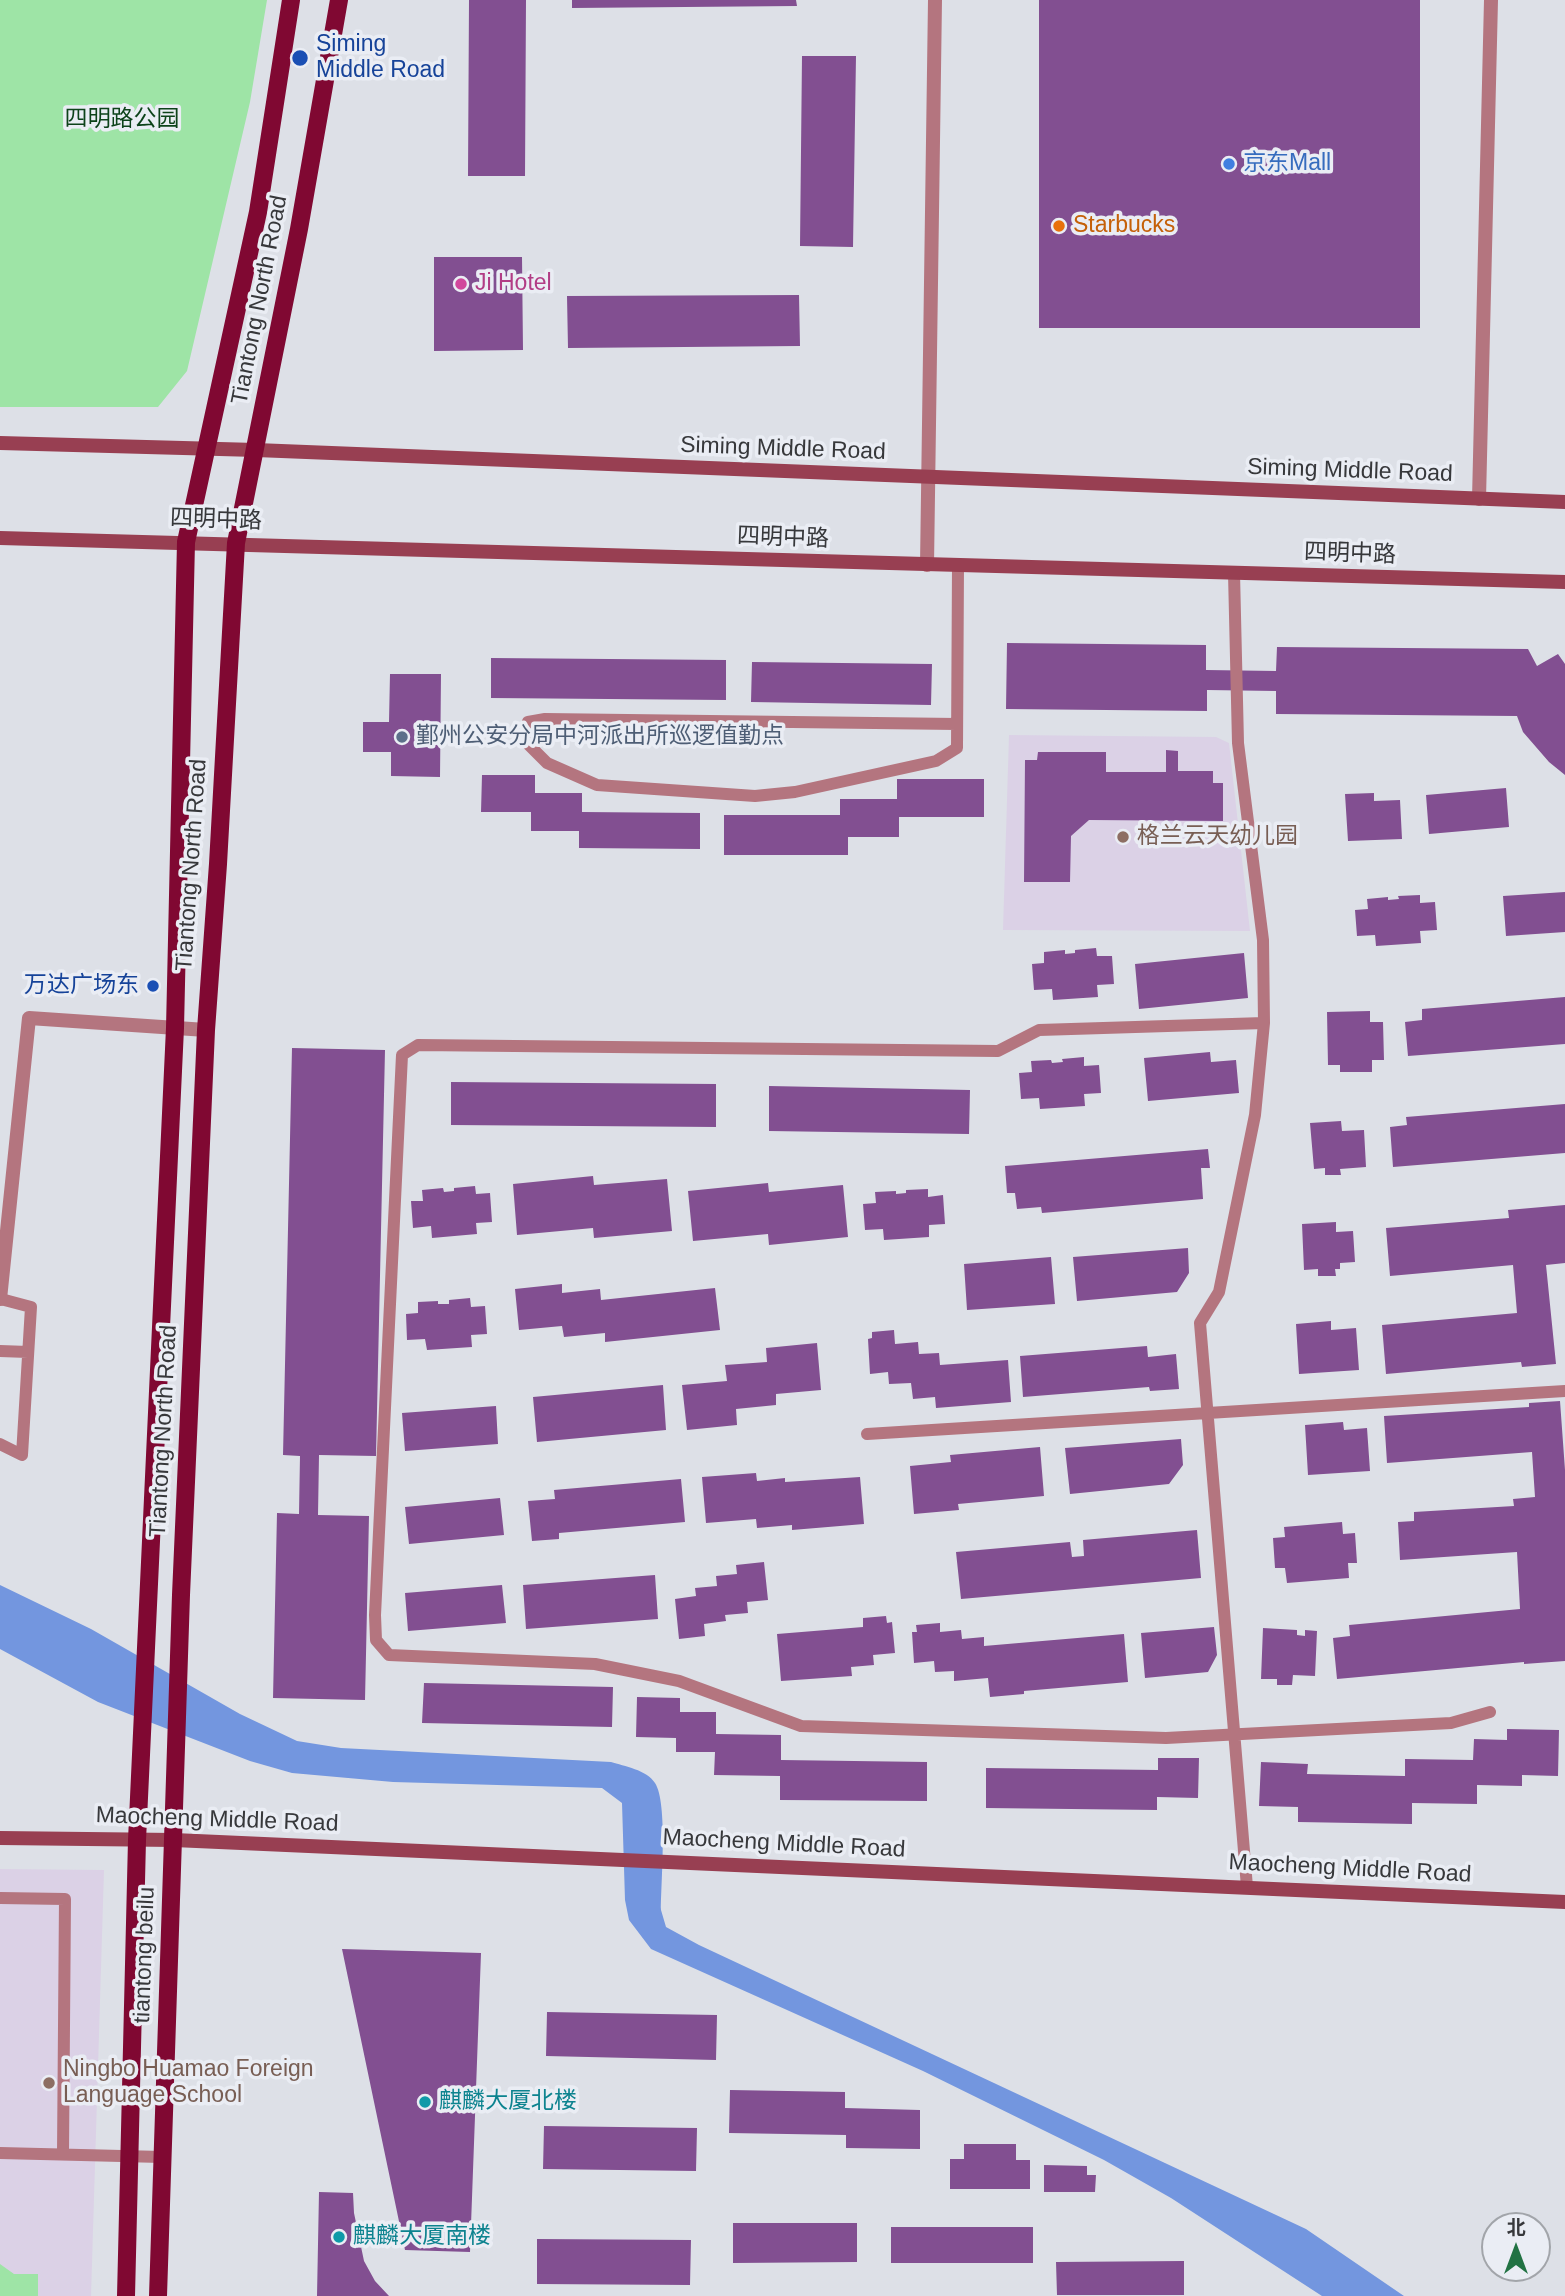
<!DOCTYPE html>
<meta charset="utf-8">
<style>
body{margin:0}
#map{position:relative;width:1565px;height:2296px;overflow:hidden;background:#dde0e7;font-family:Arial,"Noto Sans SC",sans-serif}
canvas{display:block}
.north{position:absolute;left:1481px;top:2212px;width:70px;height:70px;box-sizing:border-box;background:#eaedf4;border:2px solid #a2a5aa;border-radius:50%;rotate:0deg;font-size:19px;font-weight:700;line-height:28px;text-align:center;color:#37383b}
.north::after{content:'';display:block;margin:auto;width:24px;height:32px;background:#217243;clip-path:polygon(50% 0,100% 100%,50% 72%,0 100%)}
</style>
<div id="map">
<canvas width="1565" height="2296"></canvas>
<div class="north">北</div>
</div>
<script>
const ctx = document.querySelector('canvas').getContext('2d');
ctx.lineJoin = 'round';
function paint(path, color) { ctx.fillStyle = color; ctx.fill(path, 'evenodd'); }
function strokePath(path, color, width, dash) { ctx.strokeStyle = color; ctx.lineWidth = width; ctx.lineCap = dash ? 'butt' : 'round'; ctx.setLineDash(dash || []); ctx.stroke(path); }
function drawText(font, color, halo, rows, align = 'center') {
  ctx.font = font + ' Arial,"Noto Sans SC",sans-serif'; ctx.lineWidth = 7; ctx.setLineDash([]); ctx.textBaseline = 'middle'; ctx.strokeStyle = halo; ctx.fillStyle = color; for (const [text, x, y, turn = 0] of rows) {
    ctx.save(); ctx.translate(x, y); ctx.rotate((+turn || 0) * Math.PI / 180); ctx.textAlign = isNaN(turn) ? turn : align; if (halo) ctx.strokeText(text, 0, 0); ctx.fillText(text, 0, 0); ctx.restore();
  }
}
paint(new Path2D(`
 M 1009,735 L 1216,737 L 1229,743 L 1250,931 L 1003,930 Z
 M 0,1869 L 104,1870 L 91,2296 L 0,2296 Z`), '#dbd1e6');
paint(new Path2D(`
 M 0,0 L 267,0 L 250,102 L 187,371 L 158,407 L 0,407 Z
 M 0,2264 L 14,2274 L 38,2274 L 38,2296 L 0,2296 Z`), '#9ee4a6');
paint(new Path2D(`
 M 0,1585 L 91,1629 L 240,1714 L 297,1741 L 341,1748 L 611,1762 C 624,1766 647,1770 655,1783 C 668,1803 661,1883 661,1910 L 666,1927 L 699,1945 L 1306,2229 L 1404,2296 L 1322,2296 L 1171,2198 L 1104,2160 L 923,2071 L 651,1949 L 629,1920 L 625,1900 L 622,1803 L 602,1788 L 393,1782 L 292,1773 L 250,1761 L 98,1702 L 0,1649 Z`), '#7396df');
paint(new Path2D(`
 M 469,0 L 526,0 L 525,176 L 468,176 Z
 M 572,0 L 796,0 L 797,6 L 572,8 Z
 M 1039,0 L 1420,0 L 1420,328 L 1039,328 Z
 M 802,56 L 856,56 L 853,247 L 800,246 Z
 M 434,257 L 522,257 L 523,350 L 434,351 Z
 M 799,295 L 800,346 L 568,348 L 567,296 Z
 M 1007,643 L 1206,645 L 1206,670 L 1276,671 L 1277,647 L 1528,649 L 1537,666 L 1558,654 L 1565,664 L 1565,775 L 1549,762 L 1523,732 L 1517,716 L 1276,714 L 1276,691 L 1207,690 L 1207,711 L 1006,709 Z
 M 491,658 L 726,660 L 726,700 L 491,698 Z
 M 752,662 L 932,664 L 931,705 L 751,702 Z
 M 390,674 L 441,674 L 440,777 L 391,776 L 391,752 L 363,752 L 363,722 L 389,722 Z
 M 1166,750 L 1178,751 L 1178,771 L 1213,771 L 1213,783 L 1223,783 L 1223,821 L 1089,820 L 1071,836 L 1070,882 L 1024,882 L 1025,760 L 1037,760 L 1038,752 L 1106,752 L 1106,772 L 1166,772 Z
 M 482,775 L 535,775 L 535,793 L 582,793 L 582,812 L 700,813 L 700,849 L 579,848 L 579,831 L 531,831 L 531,812 L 481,812 Z
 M 897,779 L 984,779 L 984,817 L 899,817 L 899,837 L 848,837 L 848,855 L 724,855 L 724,815 L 840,815 L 840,799 L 897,799 Z
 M 1506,788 L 1509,827 L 1429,834 L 1426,795 Z
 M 1374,793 L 1374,801 L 1400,800 L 1402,839 L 1348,841 L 1345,794 Z
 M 1565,892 L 1565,932 L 1506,936 L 1503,896 Z
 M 1420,895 L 1420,903 L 1435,902 L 1437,930 L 1420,931 L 1421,943 L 1376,946 L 1375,935 L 1357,936 L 1355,910 L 1368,909 L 1367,899 L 1388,897 L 1388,900 L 1399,899 L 1398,896 Z
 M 1096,948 L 1097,956 L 1112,956 L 1114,984 L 1097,985 L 1098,997 L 1053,1000 L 1052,989 L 1034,990 L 1032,964 L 1044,963 L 1044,952 L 1065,950 L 1065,954 L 1075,953 L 1075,950 Z
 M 1244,953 L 1248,998 L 1139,1009 L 1135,964 Z
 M 1565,997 L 1565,1044 L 1408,1056 L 1405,1022 L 1422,1020 L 1422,1009 Z
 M 1370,1011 L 1370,1022 L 1383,1022 L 1384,1060 L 1372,1060 L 1372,1072 L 1340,1072 L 1340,1065 L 1328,1065 L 1327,1012 Z
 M 292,1048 L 385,1050 L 376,1456 L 319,1455 L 318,1515 L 369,1516 L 365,1700 L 273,1698 L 277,1513 L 299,1514 L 300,1456 L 283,1455 Z
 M 1210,1052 L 1211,1062 L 1236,1060 L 1239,1093 L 1148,1101 L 1144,1058 Z
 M 1084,1057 L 1084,1066 L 1099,1065 L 1101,1093 L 1084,1094 L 1085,1106 L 1040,1109 L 1039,1098 L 1021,1099 L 1019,1073 L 1032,1072 L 1031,1061 L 1051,1060 L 1052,1063 L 1063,1062 L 1062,1059 Z
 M 451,1082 L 716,1084 L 716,1127 L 451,1125 Z
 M 769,1086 L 970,1090 L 969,1134 L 769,1131 Z
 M 1565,1104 L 1565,1153 L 1393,1167 L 1390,1127 L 1407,1125 L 1406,1117 Z
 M 1341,1121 L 1342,1131 L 1364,1130 L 1366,1167 L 1340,1169 L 1341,1175 L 1325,1175 L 1325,1168 L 1314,1169 L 1310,1123 Z
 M 1208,1149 L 1210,1168 L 1201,1168 L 1203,1199 L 1042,1213 L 1041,1207 L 1017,1209 L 1015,1193 L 1007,1193 L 1005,1166 Z
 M 593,1176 L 594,1185 L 667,1179 L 672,1231 L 594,1238 L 593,1228 L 517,1235 L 513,1184 Z
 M 768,1183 L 769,1192 L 843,1185 L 848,1237 L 769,1245 L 768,1234 L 693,1241 L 688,1191 Z
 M 475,1186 L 476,1194 L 490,1193 L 492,1222 L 476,1223 L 477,1234 L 432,1238 L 431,1226 L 413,1228 L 411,1201 L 423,1201 L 422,1190 L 443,1188 L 444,1192 L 454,1191 L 454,1188 Z
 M 928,1189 L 928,1197 L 943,1195 L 945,1224 L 929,1225 L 929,1237 L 884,1240 L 883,1229 L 865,1230 L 863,1204 L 876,1203 L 875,1192 L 896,1191 L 896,1194 L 906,1193 L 906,1190 Z
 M 1565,1205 L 1565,1263 L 1546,1265 L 1556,1364 L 1522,1367 L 1521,1362 L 1386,1374 L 1382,1325 L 1517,1313 L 1513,1265 L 1390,1276 L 1386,1228 L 1509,1218 L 1508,1210 Z
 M 1336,1222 L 1336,1232 L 1353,1231 L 1355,1262 L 1340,1263 L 1340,1269 L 1335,1269 L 1336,1276 L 1318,1276 L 1318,1269 L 1304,1270 L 1302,1224 Z
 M 1188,1248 L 1189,1273 L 1177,1292 L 1077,1301 L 1073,1257 Z
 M 1051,1257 L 1055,1304 L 967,1310 L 964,1264 Z
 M 562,1284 L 562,1293 L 600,1289 L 601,1300 L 715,1288 L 720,1330 L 605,1342 L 605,1333 L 564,1337 L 562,1326 L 519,1330 L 515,1289 Z
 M 470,1298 L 471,1307 L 485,1306 L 487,1334 L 471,1335 L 472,1347 L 427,1350 L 425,1339 L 407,1340 L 406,1314 L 418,1313 L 418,1302 L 438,1301 L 438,1304 L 449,1304 L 449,1300 Z
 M 1331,1321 L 1331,1330 L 1356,1328 L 1359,1370 L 1299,1374 L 1296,1324 Z
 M 894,1330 L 895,1344 L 918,1342 L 919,1354 L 939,1353 L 940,1365 L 1008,1360 L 1011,1402 L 936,1408 L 935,1397 L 913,1399 L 911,1383 L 889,1384 L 888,1372 L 870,1374 L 868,1339 L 872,1338 L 872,1332 Z
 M 817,1343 L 821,1390 L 776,1394 L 776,1405 L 736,1409 L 737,1425 L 687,1430 L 682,1385 L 727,1381 L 725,1365 L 767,1362 L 766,1348 Z
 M 1147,1346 L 1148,1357 L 1176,1354 L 1179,1389 L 1150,1391 L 1149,1387 L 1023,1397 L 1020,1356 Z
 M 663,1385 L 666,1430 L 537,1442 L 533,1397 Z
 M 1560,1401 L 1565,1470 L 1565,1661 L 1524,1664 L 1524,1662 L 1337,1679 L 1333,1638 L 1350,1636 L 1349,1625 L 1520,1609 L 1517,1552 L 1400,1560 L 1398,1522 L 1414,1521 L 1414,1512 L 1514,1506 L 1513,1499 L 1535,1497 L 1532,1452 L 1387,1463 L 1384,1416 L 1529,1407 L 1529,1403 Z
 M 496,1406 L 498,1444 L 405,1451 L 402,1413 Z
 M 1343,1422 L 1344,1430 L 1367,1428 L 1370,1471 L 1308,1475 L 1305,1425 Z
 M 1181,1439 L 1183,1465 L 1169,1484 L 1070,1494 L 1065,1448 Z
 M 1040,1447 L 1044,1496 L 958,1504 L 959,1510 L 914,1514 L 910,1466 L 951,1462 L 950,1455 Z
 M 756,1473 L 757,1481 L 785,1478 L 785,1482 L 860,1477 L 864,1524 L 792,1530 L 792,1525 L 757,1528 L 756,1519 L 706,1523 L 702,1477 Z
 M 681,1479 L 685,1522 L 559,1533 L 559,1539 L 532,1541 L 528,1501 L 555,1499 L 554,1490 Z
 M 500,1498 L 504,1535 L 409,1544 L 405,1507 Z
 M 1342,1522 L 1343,1534 L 1355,1533 L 1357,1563 L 1348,1563 L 1349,1578 L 1287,1583 L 1285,1568 L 1275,1568 L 1273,1538 L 1285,1537 L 1284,1527 Z
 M 1197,1530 L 1201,1578 L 961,1599 L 956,1552 L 1070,1542 L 1072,1557 L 1084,1556 L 1083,1540 Z
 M 764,1562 L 768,1600 L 747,1602 L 748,1613 L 725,1615 L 726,1621 L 704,1624 L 705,1636 L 679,1639 L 675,1599 L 696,1596 L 695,1588 L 717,1586 L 716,1576 L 737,1574 L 736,1565 Z
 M 655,1575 L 658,1619 L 526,1629 L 523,1585 Z
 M 502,1585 L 506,1623 L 408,1631 L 405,1593 Z
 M 886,1616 L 887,1623 L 892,1622 L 895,1653 L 873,1655 L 874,1665 L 851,1667 L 852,1676 L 781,1681 L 777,1634 L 863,1627 L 863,1618 Z
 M 940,1623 L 940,1632 L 961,1630 L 962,1639 L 984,1637 L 984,1646 L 1124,1634 L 1128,1682 L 1024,1691 L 1024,1694 L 990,1697 L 988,1678 L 954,1681 L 954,1671 L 935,1672 L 934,1661 L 914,1663 L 912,1632 L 917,1632 L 916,1625 Z
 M 1214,1627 L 1217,1655 L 1208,1672 L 1145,1678 L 1141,1633 Z
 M 1263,1628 L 1297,1630 L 1297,1635 L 1305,1636 L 1305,1630 L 1317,1631 L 1315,1676 L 1293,1675 L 1292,1685 L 1277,1685 L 1277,1679 L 1261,1679 Z
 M 424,1683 L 613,1687 L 612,1727 L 422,1723 Z
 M 637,1697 L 680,1698 L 680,1712 L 716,1712 L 716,1734 L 781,1735 L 781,1760 L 927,1762 L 927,1801 L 780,1800 L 780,1776 L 714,1775 L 715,1752 L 676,1752 L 676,1738 L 636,1737 Z
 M 1507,1729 L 1559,1730 L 1558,1776 L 1522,1775 L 1522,1786 L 1477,1785 L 1477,1804 L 1412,1803 L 1412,1824 L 1298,1822 L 1298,1807 L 1259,1806 L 1261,1762 L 1308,1764 L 1307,1774 L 1405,1776 L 1405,1759 L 1473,1760 L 1474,1739 L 1507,1740 Z
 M 1158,1758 L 1199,1758 L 1198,1798 L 1157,1797 L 1157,1810 L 986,1808 L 986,1768 L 1158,1770 Z
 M 342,1949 L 481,1953 L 470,2252 L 405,2250 Z
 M 547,2012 L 717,2015 L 716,2060 L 546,2056 Z
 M 730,2090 L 845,2092 L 845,2108 L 920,2110 L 920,2149 L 846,2148 L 846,2135 L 729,2133 Z
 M 544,2126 L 697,2128 L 696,2171 L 543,2169 Z
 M 964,2144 L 1016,2144 L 1016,2160 L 1030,2160 L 1030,2189 L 950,2189 L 950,2159 L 964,2159 Z
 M 1044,2165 L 1087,2166 L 1087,2175 L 1096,2175 L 1095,2192 L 1044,2192 Z
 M 319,2192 L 353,2193 L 354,2213 L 364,2261 L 375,2281 L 389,2296 L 317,2296 Z
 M 733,2223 L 857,2223 L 857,2262 L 733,2263 Z
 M 891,2227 L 1033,2227 L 1033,2263 L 891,2263 Z
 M 537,2239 L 691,2240 L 690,2285 L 537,2284 Z
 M 1184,2261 L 1184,2295 L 1057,2295 L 1056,2262 Z`), '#824f91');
strokePath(new Path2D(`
 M 1234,573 L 1238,743 L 1263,940 L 1264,1023 L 1255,1115 L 1219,1292 L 1200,1323 L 1247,1887
 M 957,724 L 545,719 L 528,722 L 528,744 L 547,763 L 597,785 L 755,796 L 795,792 L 936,761 L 957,748 L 958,566
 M 1264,1023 L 1039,1030 L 998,1051 L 418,1045 L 402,1055 L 375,1615 L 376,1640 L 389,1655 L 595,1664 L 679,1681 L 801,1726 L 1166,1738 L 1451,1723 L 1490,1712
 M 0,1351 L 28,1352
 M 867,1434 L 1565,1391
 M 0,1444 L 22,1455 L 31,1307 L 1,1299
 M 0,1898 L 65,1899 L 63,2153
 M 0,2153 L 162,2157`), '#b4757f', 12);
strokePath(new Path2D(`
 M 1479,499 L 1491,0
 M 927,565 L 935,0
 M 0,1299 L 29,1018 L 206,1030`), '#b4757f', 14);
strokePath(new Path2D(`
 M 0,443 L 256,450 L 1565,502
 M 0,538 L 1565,582
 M 0,1838 L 174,1840 L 1565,1902`), '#983f52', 14);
strokePath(new Path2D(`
 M 126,2296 L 137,1840 L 175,1028 L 186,542 L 258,212 L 291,0
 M 158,2296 L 181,1595 L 206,1030 L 218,864 L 236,543 L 299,229 L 339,0`), '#800832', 18);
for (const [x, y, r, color] of [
 [300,58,9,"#1a4fb4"],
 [1229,164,7,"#3f7fe0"],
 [1059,226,7,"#e8710a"],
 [461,284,7,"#d1479c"],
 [402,737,7,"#5c6f8a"],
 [1123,837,7,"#8d6e63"],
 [153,986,7,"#1a4fb4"],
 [49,2083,7,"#8d6e63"],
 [425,2102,7,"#0f9aa8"],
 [339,2237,7,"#0f9aa8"]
]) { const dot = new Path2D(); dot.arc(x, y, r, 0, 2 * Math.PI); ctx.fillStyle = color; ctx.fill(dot); strokePath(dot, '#eaedf4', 2.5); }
drawText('23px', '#164399', '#eaedf4', [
 ["Siming",316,45],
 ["Middle Road",316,71],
 ["万达广场东",139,986,"right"]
], 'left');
drawText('23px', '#0d431a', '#eaedf4', [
 ["四明路公园",122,120]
]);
drawText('23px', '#366cbe', '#eaedf4', [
 ["京东Mall",1243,164]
], 'left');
drawText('23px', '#c56008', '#eaedf4', [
 ["Starbucks",1073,226]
], 'left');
drawText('23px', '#b23c85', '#eaedf4', [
 ["Ji Hotel",475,284]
], 'left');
drawText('23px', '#37383b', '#eaedf4', [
 ["Tiantong North Road",260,300,-79],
 ["Siming Middle Road",783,449,2],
 ["Siming Middle Road",1350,471,2],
 ["四明中路",216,520,2],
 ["四明中路",783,538,2],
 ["四明中路",1350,554,2],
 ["Tiantong North Road",192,865,-86],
 ["Tiantong North Road",164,1431,-87],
 ["Maocheng Middle Road",217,1820,2],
 ["Maocheng Middle Road",784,1844,3],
 ["Maocheng Middle Road",1350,1869,3],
 ["tiantong beilu",145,1955,-88]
]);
drawText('23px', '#4e5e75', '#eaedf4', [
 ["鄞州公安分局中河派出所巡逻值勤点",416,737]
], 'left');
drawText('23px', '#785e54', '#eaedf4', [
 ["格兰云天幼儿园",1137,837],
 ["Ningbo Huamao Foreign",63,2070],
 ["Language School",63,2096]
], 'left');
drawText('23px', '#0d838f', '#eaedf4', [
 ["麒麟大厦北楼",439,2102],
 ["麒麟大厦南楼",353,2237]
], 'left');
</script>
